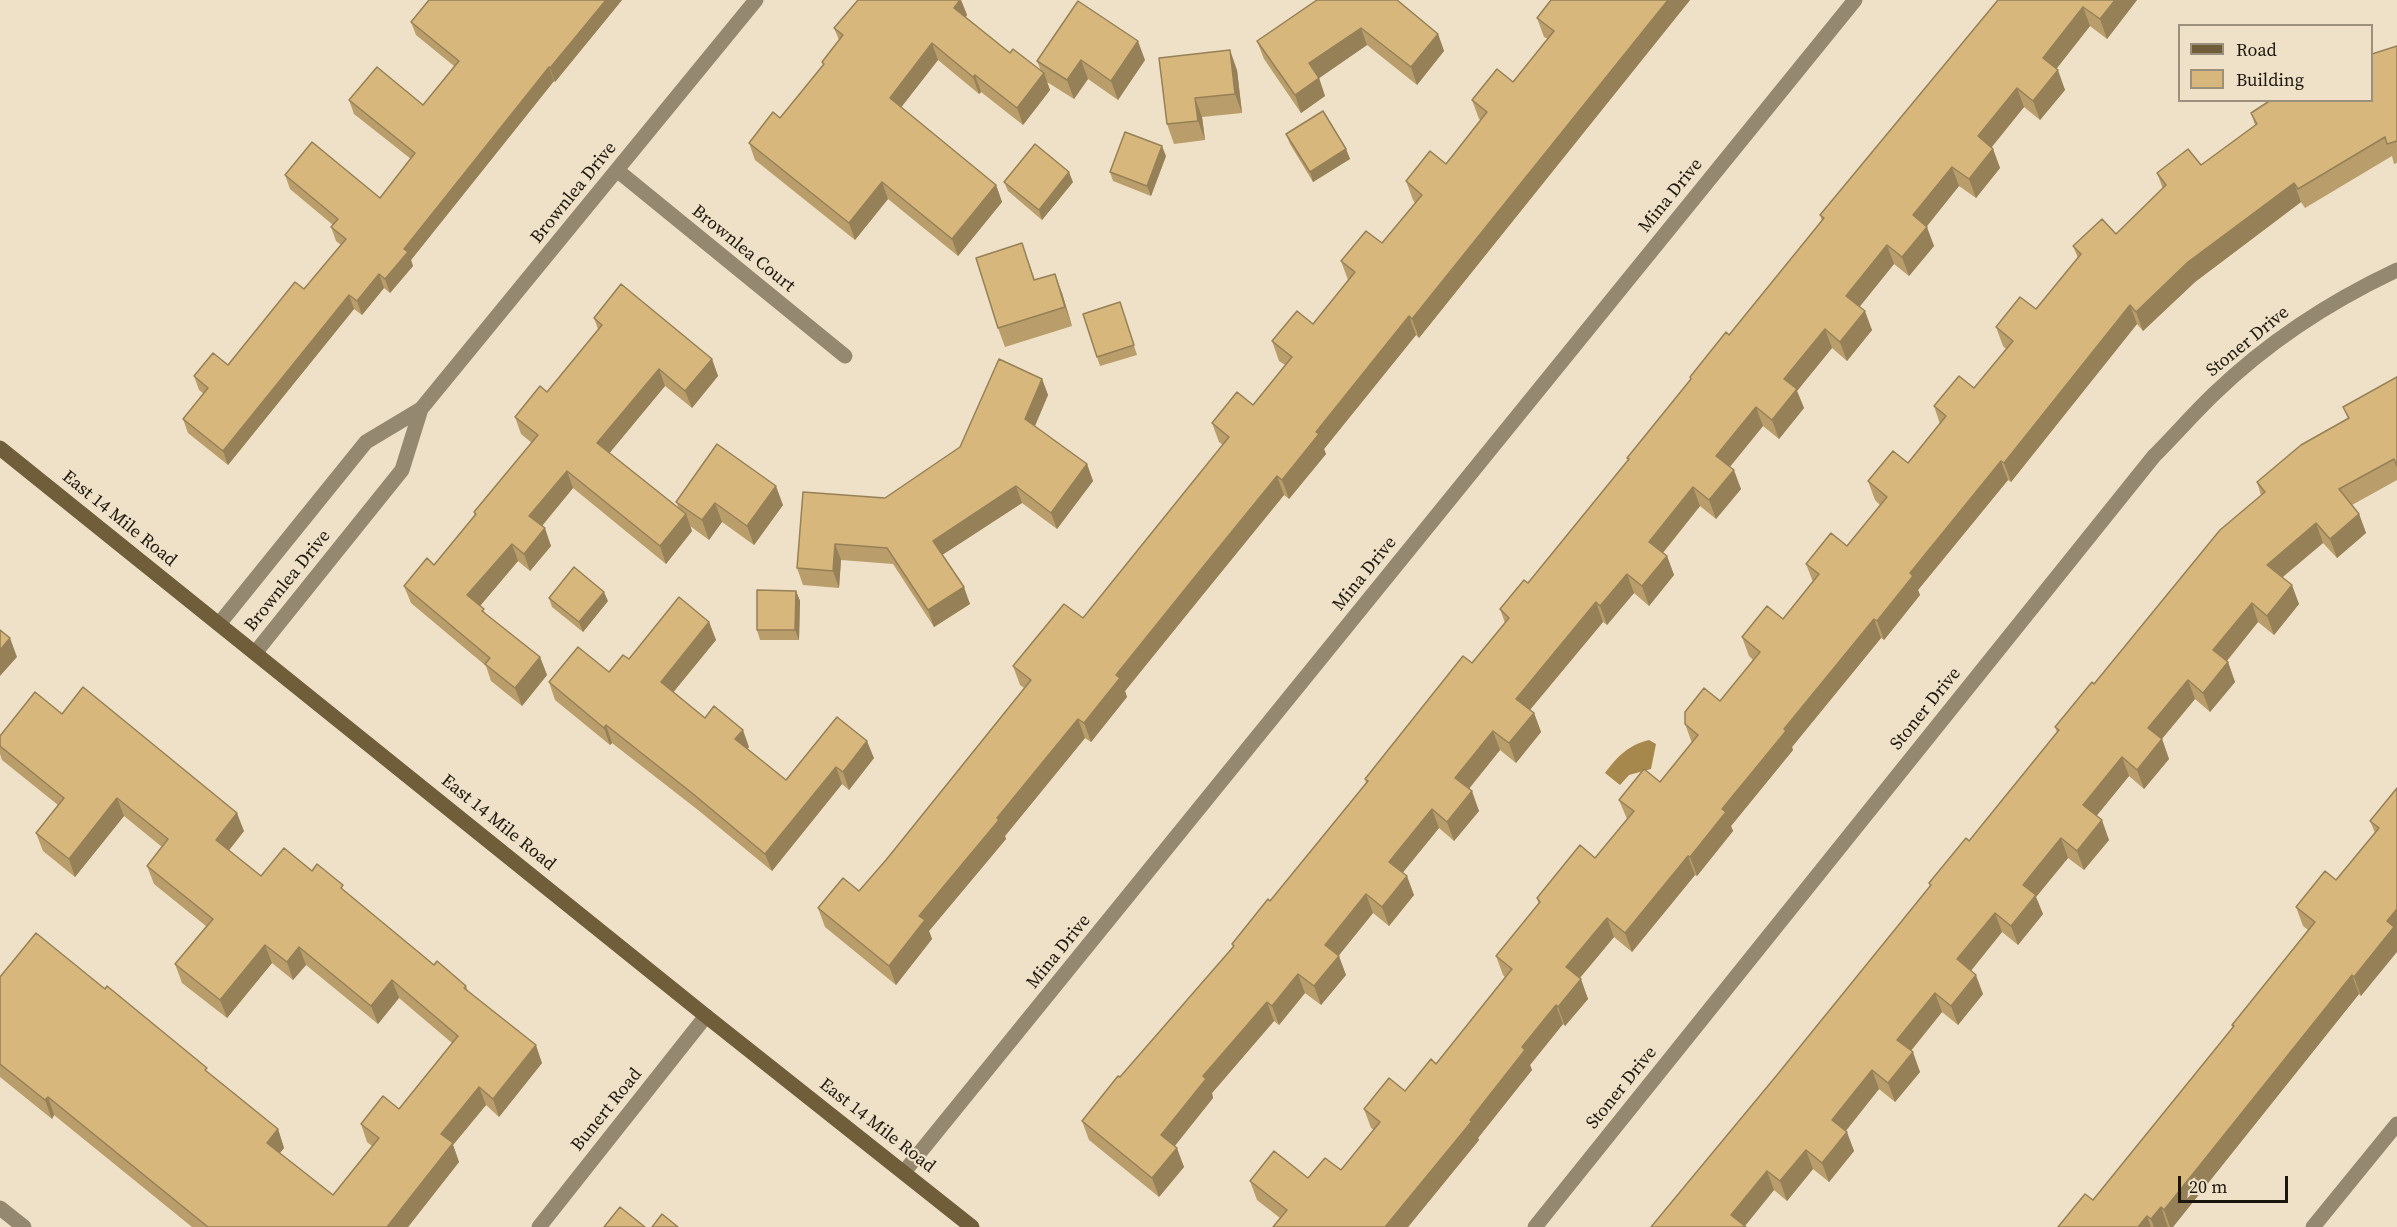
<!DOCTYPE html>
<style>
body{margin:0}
#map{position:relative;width:2397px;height:1227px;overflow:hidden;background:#efe1c7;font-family:"Source Serif 4",serif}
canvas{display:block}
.legend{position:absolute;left:2178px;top:24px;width:195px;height:78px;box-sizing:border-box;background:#efe1c7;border:2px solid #9b907d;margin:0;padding:8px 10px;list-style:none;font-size:18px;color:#1c170e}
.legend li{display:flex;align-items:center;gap:12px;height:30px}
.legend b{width:30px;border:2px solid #9b907d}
.scale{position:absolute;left:2178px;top:1176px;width:110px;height:27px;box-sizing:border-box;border:3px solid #1c170e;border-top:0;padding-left:8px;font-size:18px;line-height:21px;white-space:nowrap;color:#1c170e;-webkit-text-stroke:4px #efe1c7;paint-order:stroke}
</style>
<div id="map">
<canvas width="2397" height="1227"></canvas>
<ul class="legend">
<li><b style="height:8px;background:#705d39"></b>Road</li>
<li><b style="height:16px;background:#d7b77c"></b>Building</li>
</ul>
<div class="scale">20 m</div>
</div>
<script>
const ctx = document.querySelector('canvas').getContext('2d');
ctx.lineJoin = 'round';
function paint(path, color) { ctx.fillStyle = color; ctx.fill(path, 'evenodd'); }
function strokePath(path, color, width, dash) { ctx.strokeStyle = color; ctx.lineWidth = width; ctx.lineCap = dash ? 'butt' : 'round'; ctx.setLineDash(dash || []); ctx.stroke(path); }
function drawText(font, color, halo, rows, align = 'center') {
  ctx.font = font + ' "Source Serif 4",serif'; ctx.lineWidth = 4.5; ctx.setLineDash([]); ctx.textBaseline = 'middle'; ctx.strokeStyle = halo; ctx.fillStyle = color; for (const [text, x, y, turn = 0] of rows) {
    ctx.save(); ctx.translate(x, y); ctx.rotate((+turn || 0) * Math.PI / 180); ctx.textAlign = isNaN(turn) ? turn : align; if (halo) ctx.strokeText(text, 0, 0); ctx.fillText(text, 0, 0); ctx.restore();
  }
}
paint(new Path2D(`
 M 1649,740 L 1656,744 L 1651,769 L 1629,775 L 1620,785 L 1605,773 C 1617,757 1628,745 1649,740 Z`), '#a6884d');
strokePath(new Path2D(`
 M 618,171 L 845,356
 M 219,624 L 366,442 L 421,409 L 756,0
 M 255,653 L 402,470 L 421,409
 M 904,1172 L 1855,0
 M 0,1208 L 24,1227
 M 1535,1227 L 2154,456 C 2175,435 2194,413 2215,393 C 2268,342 2331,301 2397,270
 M 2313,1227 L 2397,1124`), '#958870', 15);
strokePath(new Path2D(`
 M 539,1227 L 706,1016`), '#958870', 15);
strokePath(new Path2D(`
 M 0,448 L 706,1016 L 972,1227`), '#705d39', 15);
paint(new Path2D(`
 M 429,0 L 622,0 L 555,82 L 554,81 L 411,260 L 413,266 L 390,293 L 384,288 L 362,315 L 354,309 L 228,465 L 188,433 L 183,419 L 204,394 L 199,390 L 194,376 L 228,365 L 304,289 L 341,245 L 336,241 L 331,227 L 333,225 L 290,189 L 285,175 L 380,198 L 411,159 L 354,114 L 349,100 L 423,105 L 454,66 L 416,35 L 411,22 Z
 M 858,0 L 961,0 L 967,15 L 966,17 L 1010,53 L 1041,71 L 1037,61 L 1078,1 L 1145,60 L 1118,100 L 1088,79 L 1074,99 L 1047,82 L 1050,90 L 1023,125 L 981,92 L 979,94 L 938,60 L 901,107 L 996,185 L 1002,202 L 958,256 L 888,199 L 855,240 L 755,160 L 749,143 L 780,118 L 823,65 L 822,62 L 839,40 L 834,28 Z
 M 1317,0 L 1438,34 L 1444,51 L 1417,85 L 1367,45 L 1319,78 L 1325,96 L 1301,113 L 1264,59 L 1257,41 Z
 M 1551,0 L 1690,0 L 1419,338 L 1416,335 L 1324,449 L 1326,454 L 1289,499 L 1284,495 L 1201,597 L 1125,691 L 1127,697 L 1091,742 L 1085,738 L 1005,836 L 1006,839 L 929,931 L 932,939 L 896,985 L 825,927 L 818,908 L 859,891 L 886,860 L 1024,688 L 1020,685 L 1013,666 L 1083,618 L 1223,445 L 1219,442 L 1212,423 L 1253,405 L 1285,365 L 1279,361 L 1272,341 L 1313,324 L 1348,280 L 1341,261 L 1382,243 L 1415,203 L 1413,200 L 1406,181 L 1446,164 L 1481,120 L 1479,119 L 1472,100 L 1513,82 L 1548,39 L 1544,37 L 1537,18 Z
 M 1998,0 L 2137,0 L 2107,39 L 2090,26 L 2056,69 L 2065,90 L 2040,120 L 2024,107 L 1992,147 L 1993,149 L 2000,168 L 1976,198 L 1959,186 L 1926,226 L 1934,246 L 1909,276 L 1894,264 L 1859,307 L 1872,330 L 1847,361 L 1832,348 L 1797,391 L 1804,408 L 1779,439 L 1763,426 L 1730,467 L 1741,489 L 1716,519 L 1700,506 L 1663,553 L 1667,556 L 1674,575 L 1649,606 L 1634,593 L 1607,625 L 1603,622 L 1530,710 L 1534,713 L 1541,732 L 1516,763 L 1500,750 L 1469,789 L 1479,811 L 1454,841 L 1439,828 L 1402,873 L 1414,895 L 1389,926 L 1373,913 L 1338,956 L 1346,975 L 1321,1005 L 1305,993 L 1279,1025 L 1274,1021 L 1212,1093 L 1213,1098 L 1175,1146 L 1184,1167 L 1159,1197 L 1089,1140 L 1082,1121 L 1233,947 L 1232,944 L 1270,901 L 1366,783 L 1365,779 L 1472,663 L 1505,623 L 1500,609 L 1528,583 L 1628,460 L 1627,458 L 1691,380 L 1690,377 L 1729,335 L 1822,221 L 1820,215 Z
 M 2397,46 L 2397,163 L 2394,164 L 2392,156 L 2305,208 L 2301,202 L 2195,282 L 2143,331 L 2137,324 L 2011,482 L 2008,480 L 1918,590 L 1920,595 L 1884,640 L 1881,638 L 1792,747 L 1793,750 L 1731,826 L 1733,831 L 1697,876 L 1695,875 L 1632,952 L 1614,937 L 1580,978 L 1588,999 L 1565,1026 L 1563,1024 L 1530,1065 L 1532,1070 L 1478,1138 L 1479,1140 L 1408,1227 L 1273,1227 L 1280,1218 L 1257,1200 L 1250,1181 L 1308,1178 L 1341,1170 L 1374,1130 L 1371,1128 L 1364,1109 L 1405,1091 L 1436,1064 L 1505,977 L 1503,975 L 1496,956 L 1539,904 L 1537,898 L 1595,858 L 1627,819 L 1619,800 L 1660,782 L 1692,743 L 1685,724 L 1720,701 L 1753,660 L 1749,656 L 1742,637 L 1783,619 L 1813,582 L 1806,564 L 1847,546 L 1880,505 L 1875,500 L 1868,481 L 1908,463 L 1940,424 L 1934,406 L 1974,388 L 2006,349 L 2003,346 L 1996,327 L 2036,309 L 2078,258 L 2073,246 L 2116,234 L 2163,189 L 2157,173 L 2201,165 L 2255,125 L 2251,113 Z
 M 1159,58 L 1237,70 L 1242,113 L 1202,117 L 1205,140 L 1174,144 L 1167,124 Z
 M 1286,134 L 1346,149 L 1350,159 L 1313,182 L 1290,144 Z
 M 1166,156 L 1151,196 L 1113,181 L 1110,172 Z
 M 1004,182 L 1073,182 L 1042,220 L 1008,191 Z
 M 1029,263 L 1035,280 L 1062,293 L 1072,326 L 1005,347 L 998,328 Z
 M 1120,302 L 1137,355 L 1100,366 L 1097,357 Z
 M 594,318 L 712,359 L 718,376 L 692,408 L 665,386 L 609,453 L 679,508 L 676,502 L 783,505 L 754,545 L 722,522 L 709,540 L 690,526 L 692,531 L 666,564 L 573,488 L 542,526 L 551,546 L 530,571 L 518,561 L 480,606 L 486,614 L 540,657 L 547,675 L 522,706 L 491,681 L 486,666 L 411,603 L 404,586 L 434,565 L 475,516 L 474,512 L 532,443 L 521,434 L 515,417 L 547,392 L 598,329 Z
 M 2397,377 L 2397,480 L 2352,505 L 2359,514 L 2366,533 L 2337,558 L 2323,543 L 2283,577 L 2299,604 L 2274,635 L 2258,622 L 2227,661 L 2228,662 L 2235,682 L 2210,712 L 2195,699 L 2162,739 L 2169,759 L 2144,789 L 2129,776 L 2096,816 L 2109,840 L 2084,870 L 2068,858 L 2036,897 L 2043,914 L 2018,945 L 2002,932 L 1971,971 L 1983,994 L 1958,1025 L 1942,1012 L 1911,1051 L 1920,1072 L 1895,1102 L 1879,1089 L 1846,1131 L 1854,1151 L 1829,1182 L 1813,1169 L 1787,1201 L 1774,1190 L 1745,1226 L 1651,1227 L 1777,1075 L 1930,887 L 1929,883 L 1969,841 L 2057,732 L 2055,727 L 2261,495 L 2257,482 L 2348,419 L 2343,407 Z
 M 1042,379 L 1048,395 L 1035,426 L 1087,464 L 1093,481 L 1057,529 L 1022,503 L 942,555 L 970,604 L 934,627 L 893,564 L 841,560 L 839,588 L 803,585 L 797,568 L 885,498 L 960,447 Z
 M 796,591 L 800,601 L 799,640 L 760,640 L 757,630 Z
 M 549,598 L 608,601 L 583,632 L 552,607 Z
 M 709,622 L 716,640 L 673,692 L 705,718 L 749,747 L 747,749 L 786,780 L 837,717 L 874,758 L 849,790 L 842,784 L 772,871 L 698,810 L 612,743 L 610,745 L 555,700 L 549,682 L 609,672 L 629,659 Z
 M 62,714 L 244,831 L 229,850 L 261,876 L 312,871 L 346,892 L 434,965 L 466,986 L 468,991 L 542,1063 L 499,1117 L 486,1105 L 453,1145 L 459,1162 L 408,1227 L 192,1227 L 54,1115 L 52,1119 L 0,1077 L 0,977 L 209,1073 L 278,1129 L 284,1148 L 280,1153 L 333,1195 L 372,1146 L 367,1142 L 361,1124 L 399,1109 L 452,1043 L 399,998 L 378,1024 L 306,965 L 293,980 L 272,963 L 227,1018 L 182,983 L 175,964 L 206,926 L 154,884 L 147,866 L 162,847 L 124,816 L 75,877 L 43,851 L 36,833 L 58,805 L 2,760 L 0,754 L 0,736 Z
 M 2397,788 L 2361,996 L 2359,994 L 2173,1227 L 2058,1227 L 2093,1200 L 2233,1028 L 2232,1025 L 2308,930 L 2303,926 L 2296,907 L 2336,880 L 2375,833 L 2370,821 Z`), '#b99d6b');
paint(new Path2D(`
 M 606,0 L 622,0 L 555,82 L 550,68 Z
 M 960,0 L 961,0 L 967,15 L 960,24 L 954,8 Z
 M 1668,0 L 1690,0 L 1419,338 L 1412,319 Z
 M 2115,0 L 2137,0 L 2107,39 L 2100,19 Z
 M 2083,7 L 2090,26 L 2050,77 L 2043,58 Z
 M 1361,28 L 1367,45 L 1315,81 L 1309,63 Z
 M 1438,34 L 1444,51 L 1417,85 L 1411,67 Z
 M 1138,41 L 1145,60 L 1118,100 L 1111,81 Z
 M 932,43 L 938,60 L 896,114 L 890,98 Z
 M 1230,50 L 1237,70 L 1242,113 L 1235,94 Z
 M 1081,60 L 1088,79 L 1074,99 L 1067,80 Z
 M 549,67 L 554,81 L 411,260 L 413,266 L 390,293 L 385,279 L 404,249 Z
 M 2058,70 L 2065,90 L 2040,120 L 2033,101 Z
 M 1044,73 L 1050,90 L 1023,125 L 1017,108 Z
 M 975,75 L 981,92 L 979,94 L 973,77 Z
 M 1319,78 L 1325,96 L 1301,113 L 1295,95 Z
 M 2017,88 L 2024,107 L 1985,155 L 1978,136 Z
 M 1195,98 L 1202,117 L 1205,140 L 1198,121 Z
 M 1162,146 L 1166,156 L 1151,196 L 1147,186 Z
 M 1346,149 L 1350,159 L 1313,182 L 1310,172 Z
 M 1993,149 L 2000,168 L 1976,198 L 1969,179 Z
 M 1952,167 L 1959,186 L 1920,235 L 1913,215 Z
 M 1069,172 L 1073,182 L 1042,220 L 1039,210 Z
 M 882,182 L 888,199 L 855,240 L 849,223 Z
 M 2294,183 L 2301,202 L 2195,282 L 2143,331 L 2136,312 L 2188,262 Z
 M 996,185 L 1002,202 L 958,256 L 952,239 Z
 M 1927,227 L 1934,246 L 1909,276 L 1902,257 Z
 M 1887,245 L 1894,264 L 1853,315 L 1846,296 Z
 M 379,274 L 384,288 L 362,315 L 357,301 Z
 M 1055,274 L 1062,293 L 1072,326 L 1065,307 Z
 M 349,295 L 354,309 L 228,465 L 223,451 Z
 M 2130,305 L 2137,324 L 2011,482 L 2004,463 Z
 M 1865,311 L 1872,330 L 1847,361 L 1840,342 Z
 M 1409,316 L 1416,335 L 1324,449 L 1326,454 L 1289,499 L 1282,480 L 1316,432 Z
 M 1825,329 L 1832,348 L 1797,391 L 1804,408 L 1779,439 L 1772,420 L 1784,379 Z
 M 712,359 L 718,376 L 692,408 L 685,391 Z
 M 659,369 L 665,386 L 603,461 L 597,443 Z
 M 1042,379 L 1048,395 L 1031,435 L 1025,419 Z
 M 1756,407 L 1763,426 L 1723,475 L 1716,456 Z
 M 2001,461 L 2008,480 L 1918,590 L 1920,595 L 1884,640 L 1877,621 L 1910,573 Z
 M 1087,464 L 1093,481 L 1057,529 L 1051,513 Z
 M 1734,470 L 1741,489 L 1716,519 L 1709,500 Z
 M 567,471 L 573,488 L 536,533 L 529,516 Z
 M 1277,476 L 1284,495 L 1201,597 L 1125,691 L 1127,697 L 1091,742 L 1084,723 L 1116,675 L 1194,578 Z
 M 776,486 L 783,505 L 754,545 L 747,526 Z
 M 1016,486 L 1022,503 L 939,557 L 933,541 Z
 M 1693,487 L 1700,506 L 1656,561 L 1649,542 Z
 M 715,503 L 722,522 L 709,540 L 702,520 Z
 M 686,514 L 692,531 L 666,564 L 660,546 Z
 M 2359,514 L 2366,533 L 2337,558 L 2330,539 Z
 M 2316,523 L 2323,543 L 2274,584 L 2267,565 Z
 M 545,528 L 551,546 L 530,571 L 524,554 Z
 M 512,544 L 518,561 L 474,613 L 467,595 Z
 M 835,544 L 841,560 L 839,588 L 833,571 Z
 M 1667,556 L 1674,575 L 1649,606 L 1642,586 Z
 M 1627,574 L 1634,593 L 1607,625 L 1600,606 Z
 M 2292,585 L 2299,604 L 2274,635 L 2267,616 Z
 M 964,587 L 970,604 L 934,627 L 928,610 Z
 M 796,591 L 800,601 L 799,640 L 795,630 Z
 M 604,592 L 608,601 L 583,632 L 579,622 Z
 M 1596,602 L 1603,622 L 1523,718 L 1516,699 Z
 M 2252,603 L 2258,622 L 2220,669 L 2213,650 Z
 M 1874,619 L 1881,638 L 1792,747 L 1793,750 L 1731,826 L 1733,831 L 1697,876 L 1690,857 L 1722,809 L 1784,729 Z
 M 709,622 L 716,640 L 667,700 L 661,682 Z
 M 10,638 L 17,657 L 0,676 L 0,650 Z
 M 540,657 L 547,675 L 522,706 L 515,688 Z
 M 2228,662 L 2235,682 L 2210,712 L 2203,693 Z
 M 2188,680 L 2195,699 L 2155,747 L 2148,728 Z
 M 1534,713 L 1541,732 L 1516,763 L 1509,743 Z
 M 1078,719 L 1085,738 L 1005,836 L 1006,839 L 929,931 L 932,939 L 896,985 L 889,966 L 919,916 L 997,818 Z
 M 606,725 L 612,743 L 610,745 L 604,728 Z
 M 743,730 L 749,747 L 741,757 L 735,739 Z
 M 1493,731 L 1500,750 L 1462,797 L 1455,778 Z
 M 2162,739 L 2169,759 L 2144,789 L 2137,770 Z
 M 867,741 L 874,758 L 849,790 L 843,772 Z
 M 2122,757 L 2129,776 L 2090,824 L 2083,805 Z
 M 836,767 L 842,784 L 772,871 L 765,854 Z
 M 1472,791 L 1479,811 L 1454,841 L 1447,822 Z
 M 117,798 L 124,816 L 75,877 L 69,859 Z
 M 1432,809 L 1439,828 L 1396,881 L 1389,862 Z
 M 237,813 L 244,831 L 223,858 L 216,840 Z
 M 2102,820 L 2109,840 L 2084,870 L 2077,851 Z
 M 2061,838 L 2068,858 L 2036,897 L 2043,914 L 2018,945 L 2011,926 L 2023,885 Z
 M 1688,856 L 1695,875 L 1632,952 L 1625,933 Z
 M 1407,876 L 1414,895 L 1389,926 L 1382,907 Z
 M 1366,894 L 1373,913 L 1332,964 L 1325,945 Z
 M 2397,909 L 2397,952 L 2361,996 L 2354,977 L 2387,921 Z
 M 1995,913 L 2002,932 L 1964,979 L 1957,959 Z
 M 1607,918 L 1614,937 L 1573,986 L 1566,967 Z
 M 265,945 L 272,963 L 227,1018 L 220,1000 Z
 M 299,947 L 306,965 L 293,980 L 287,962 Z
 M 1339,956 L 1346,975 L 1321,1005 L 1314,986 Z
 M 1298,974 L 1305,993 L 1279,1025 L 1272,1006 Z
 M 1976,975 L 1983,994 L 1958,1025 L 1951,1006 Z
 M 2352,975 L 2359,994 L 2173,1227 L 2170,1227 L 2164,1210 Z
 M 1581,979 L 1588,999 L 1565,1026 L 1558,1007 Z
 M 392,980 L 399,998 L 378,1024 L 371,1006 Z
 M 1935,993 L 1942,1012 L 1904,1059 L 1897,1040 Z
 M 1267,1002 L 1274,1021 L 1212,1093 L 1213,1098 L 1168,1154 L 1161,1135 L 1203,1076 Z
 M 1556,1005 L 1563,1024 L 1530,1065 L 1532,1070 L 1478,1138 L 1479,1140 L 1408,1227 L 1385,1227 L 1470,1120 L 1522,1047 Z
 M 536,1045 L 542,1063 L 499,1117 L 493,1099 Z
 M 1913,1052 L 1920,1072 L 1895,1102 L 1888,1083 Z
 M 1872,1070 L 1879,1089 L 1839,1139 L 1832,1120 Z
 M 479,1087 L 486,1105 L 453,1145 L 459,1162 L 408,1227 L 387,1227 L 441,1134 Z
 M 48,1097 L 54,1115 L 52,1119 L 45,1100 Z
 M 278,1129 L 284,1148 L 273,1161 L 267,1143 Z
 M 1847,1132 L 1854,1151 L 1829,1182 L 1822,1163 Z
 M 1177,1148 L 1184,1167 L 1159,1197 L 1152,1178 Z
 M 1806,1150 L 1813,1169 L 1787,1201 L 1780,1181 Z
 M 1767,1171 L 1774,1190 L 1744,1227 L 1731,1215 Z
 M 2161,1207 L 2168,1227 L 2154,1227 L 2151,1219 Z
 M 2147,1216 L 2151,1227 L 2138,1227 Z`), '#968057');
const building = new Path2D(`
 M 429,0 L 606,0 L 550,68 L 549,67 L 404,249 L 408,252 L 385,279 L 379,274 L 357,301 L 349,295 L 223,451 L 183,419 L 208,388 L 194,376 L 213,353 L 228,365 L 295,282 L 304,289 L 346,239 L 331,227 L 338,219 L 285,175 L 312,142 L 380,198 L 415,153 L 349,100 L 377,67 L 423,105 L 459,61 L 411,22 Z
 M 858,0 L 960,0 L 954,8 L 1010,53 L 1013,49 L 1044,73 L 1017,108 L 975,75 L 973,77 L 932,43 L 890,98 L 996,185 L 952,239 L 882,182 L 849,223 L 749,143 L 773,112 L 780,118 L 824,64 L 822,62 L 843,35 L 834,28 Z
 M 1317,0 L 1397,0 L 1438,34 L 1411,67 L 1361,28 L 1309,63 L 1319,78 L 1295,95 L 1257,41 Z
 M 1551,0 L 1668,0 L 1412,319 L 1409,316 L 1316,432 L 1319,434 L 1282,480 L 1277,476 L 1194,578 L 1116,675 L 1120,678 L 1084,723 L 1078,719 L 997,818 L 999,820 L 919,916 L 925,920 L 889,966 L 818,908 L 843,878 L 859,891 L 886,860 L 1031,680 L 1013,666 L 1064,604 L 1083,618 L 1229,437 L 1212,423 L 1237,392 L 1253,405 L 1292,357 L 1272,341 L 1297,311 L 1313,324 L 1355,272 L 1341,261 L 1366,231 L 1382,243 L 1422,195 L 1406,181 L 1430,151 L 1446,164 L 1487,112 L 1472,100 L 1497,69 L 1513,82 L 1554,31 L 1537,18 Z
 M 1998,0 L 2115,0 L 2100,19 L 2083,7 L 2043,58 L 2058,70 L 2033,101 L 2017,88 L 1978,136 L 1993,149 L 1969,179 L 1952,167 L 1913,215 L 1927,227 L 1902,257 L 1887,245 L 1846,296 L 1865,311 L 1840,342 L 1825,329 L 1784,379 L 1797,389 L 1772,420 L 1756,407 L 1716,456 L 1734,470 L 1709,500 L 1693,487 L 1649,542 L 1667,556 L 1642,586 L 1627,574 L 1600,606 L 1596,602 L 1516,699 L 1534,713 L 1509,743 L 1493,731 L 1455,778 L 1472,791 L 1447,822 L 1432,809 L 1389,862 L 1407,876 L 1382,907 L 1366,894 L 1325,945 L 1339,956 L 1314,986 L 1298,974 L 1272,1006 L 1267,1002 L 1203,1076 L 1206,1079 L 1161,1135 L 1177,1148 L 1152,1178 L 1082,1121 L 1118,1076 L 1120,1077 L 1234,946 L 1232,944 L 1268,899 L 1270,901 L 1368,781 L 1365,779 L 1463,656 L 1472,663 L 1509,618 L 1500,609 L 1524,580 L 1528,583 L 1629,459 L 1627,458 L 1691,379 L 1690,377 L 1726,332 L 1729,335 L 1824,218 L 1820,215 Z
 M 1078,1 L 1138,41 L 1111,81 L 1081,60 L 1067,80 L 1037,61 Z
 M 2397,46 L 2397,141 L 2387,144 L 2385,137 L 2298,189 L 2294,183 L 2188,262 L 2136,312 L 2130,305 L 2004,463 L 2001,461 L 1910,573 L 1913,576 L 1877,621 L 1874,619 L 1784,729 L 1786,731 L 1722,809 L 1726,812 L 1690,857 L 1688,856 L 1625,933 L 1607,918 L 1566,967 L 1581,979 L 1558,1007 L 1556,1005 L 1522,1047 L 1525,1050 L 1470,1120 L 1472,1121 L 1385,1227 L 1273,1227 L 1287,1210 L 1250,1181 L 1274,1151 L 1308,1178 L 1325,1158 L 1341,1170 L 1380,1122 L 1364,1109 L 1389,1078 L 1405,1091 L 1431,1059 L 1436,1064 L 1512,969 L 1496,956 L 1540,902 L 1537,898 L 1580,845 L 1595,858 L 1634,811 L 1619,800 L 1644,769 L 1660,782 L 1698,735 L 1685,724 L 1685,712 L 1704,688 L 1720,701 L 1760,652 L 1742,637 L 1767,606 L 1783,619 L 1819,574 L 1806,564 L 1831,533 L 1847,546 L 1887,497 L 1868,481 L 1893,451 L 1908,463 L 1946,416 L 1934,406 L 1959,376 L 1974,388 L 2013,341 L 1996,327 L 2020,297 L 2036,309 L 2081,254 L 2073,246 L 2102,219 L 2116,234 L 2166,185 L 2157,173 L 2188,149 L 2201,165 L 2257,124 L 2251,113 L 2271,100 L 2372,100 L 2372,54 Z
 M 1230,50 L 1235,94 L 1195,98 L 1198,121 L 1167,124 L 1159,58 Z
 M 1323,111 L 1346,149 L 1310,172 L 1286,134 Z
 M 1125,132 L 1162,146 L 1147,186 L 1110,172 Z
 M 1035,144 L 1069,172 L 1039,210 L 1004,182 Z
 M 1022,243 L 1034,280 L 1055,274 L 1065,307 L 998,328 L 976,258 Z
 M 621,284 L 712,359 L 685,391 L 659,369 L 597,443 L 686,514 L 660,546 L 567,471 L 529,516 L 545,528 L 524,554 L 512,544 L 467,595 L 484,609 L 482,611 L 540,657 L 515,688 L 485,664 L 490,658 L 404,586 L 427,558 L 434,565 L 476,514 L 474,512 L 538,435 L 515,417 L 540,386 L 547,392 L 602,325 L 594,318 Z
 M 1120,302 L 1134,345 L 1097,357 L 1083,314 Z
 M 999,359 L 1042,379 L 1025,419 L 1087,464 L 1051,513 L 1016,486 L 933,541 L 964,587 L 928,610 L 887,548 L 835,544 L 833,571 L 797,568 L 803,492 L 885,498 L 960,447 Z
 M 2397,377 L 2397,466 L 2394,459 L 2339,489 L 2359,514 L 2330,539 L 2316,523 L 2267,565 L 2292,585 L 2267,616 L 2252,603 L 2213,650 L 2228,662 L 2203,693 L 2188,680 L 2148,728 L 2162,739 L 2137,770 L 2122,757 L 2083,805 L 2102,820 L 2077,851 L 2061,838 L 2023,885 L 2036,895 L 2011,926 L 1995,913 L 1957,959 L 1976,975 L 1951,1006 L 1935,993 L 1897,1040 L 1913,1052 L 1888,1083 L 1872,1070 L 1832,1120 L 1847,1132 L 1822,1163 L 1806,1150 L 1780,1181 L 1767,1171 L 1731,1215 L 1746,1227 L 1651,1227 L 1777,1075 L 1931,885 L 1929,883 L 1966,838 L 1969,841 L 2059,730 L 2055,727 L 2092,682 L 2094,684 L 2220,530 L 2265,492 L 2257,482 L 2301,445 L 2349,418 L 2343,407 Z
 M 717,444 L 776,486 L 747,526 L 715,503 L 702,520 L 676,502 Z
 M 574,567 L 604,592 L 579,622 L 549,598 Z
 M 757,590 L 796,591 L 795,630 L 757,630 Z
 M 679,597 L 709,622 L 661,682 L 705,718 L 714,706 L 743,730 L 735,739 L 786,780 L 837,717 L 867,741 L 843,772 L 836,767 L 765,854 L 692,793 L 606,725 L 604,728 L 549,682 L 578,647 L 609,672 L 623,655 L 629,659 Z
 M 0,630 L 10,638 L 0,650 Z
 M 83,687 L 237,813 L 216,840 L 261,876 L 284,848 L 312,871 L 317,864 L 343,885 L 341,888 L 434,965 L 437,961 L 466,986 L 464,988 L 536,1045 L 493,1099 L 479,1087 L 441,1134 L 453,1143 L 387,1227 L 208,1227 L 48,1097 L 45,1100 L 0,1064 L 0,977 L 36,933 L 105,989 L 107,986 L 207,1068 L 205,1070 L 278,1129 L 267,1143 L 333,1195 L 379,1138 L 361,1124 L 383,1096 L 399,1109 L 458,1036 L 392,980 L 371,1006 L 299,947 L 287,962 L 265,945 L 220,1000 L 175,964 L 213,919 L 147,866 L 168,839 L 117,798 L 69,859 L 36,833 L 64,798 L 0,746 L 0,736 L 35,692 L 62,714 Z
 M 2397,788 L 2397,909 L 2387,921 L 2394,927 L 2354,977 L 2352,975 L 2164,1210 L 2161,1207 L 2151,1219 L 2147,1216 L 2138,1227 L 2058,1227 L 2085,1194 L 2093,1200 L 2234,1026 L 2232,1025 L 2315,922 L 2296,907 L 2325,871 L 2336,880 L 2379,828 L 2370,821 Z
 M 620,1207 L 645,1227 L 604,1227 Z
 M 662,1214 L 678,1227 L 652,1227 Z`);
paint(building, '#d7b77c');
strokePath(building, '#968057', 1.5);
drawText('18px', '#1c170e', '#efe1c7', [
 ["Brownlea Drive",574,193,-51],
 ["Mina Drive",1671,196,-51],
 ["Brownlea Court",743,249,39],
 ["Stoner Drive",2248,342,-39],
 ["East 14 Mile Road",119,519,39],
 ["Mina Drive",1365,574,-51],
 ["Brownlea Drive",288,581,-51],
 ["Stoner Drive",1926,709,-51],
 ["East 14 Mile Road",498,823,39],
 ["Mina Drive",1059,952,-51],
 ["Stoner Drive",1622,1088,-51],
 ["Bunert Road",607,1110,-51],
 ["East 14 Mile Road",877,1126,38]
]);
</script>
